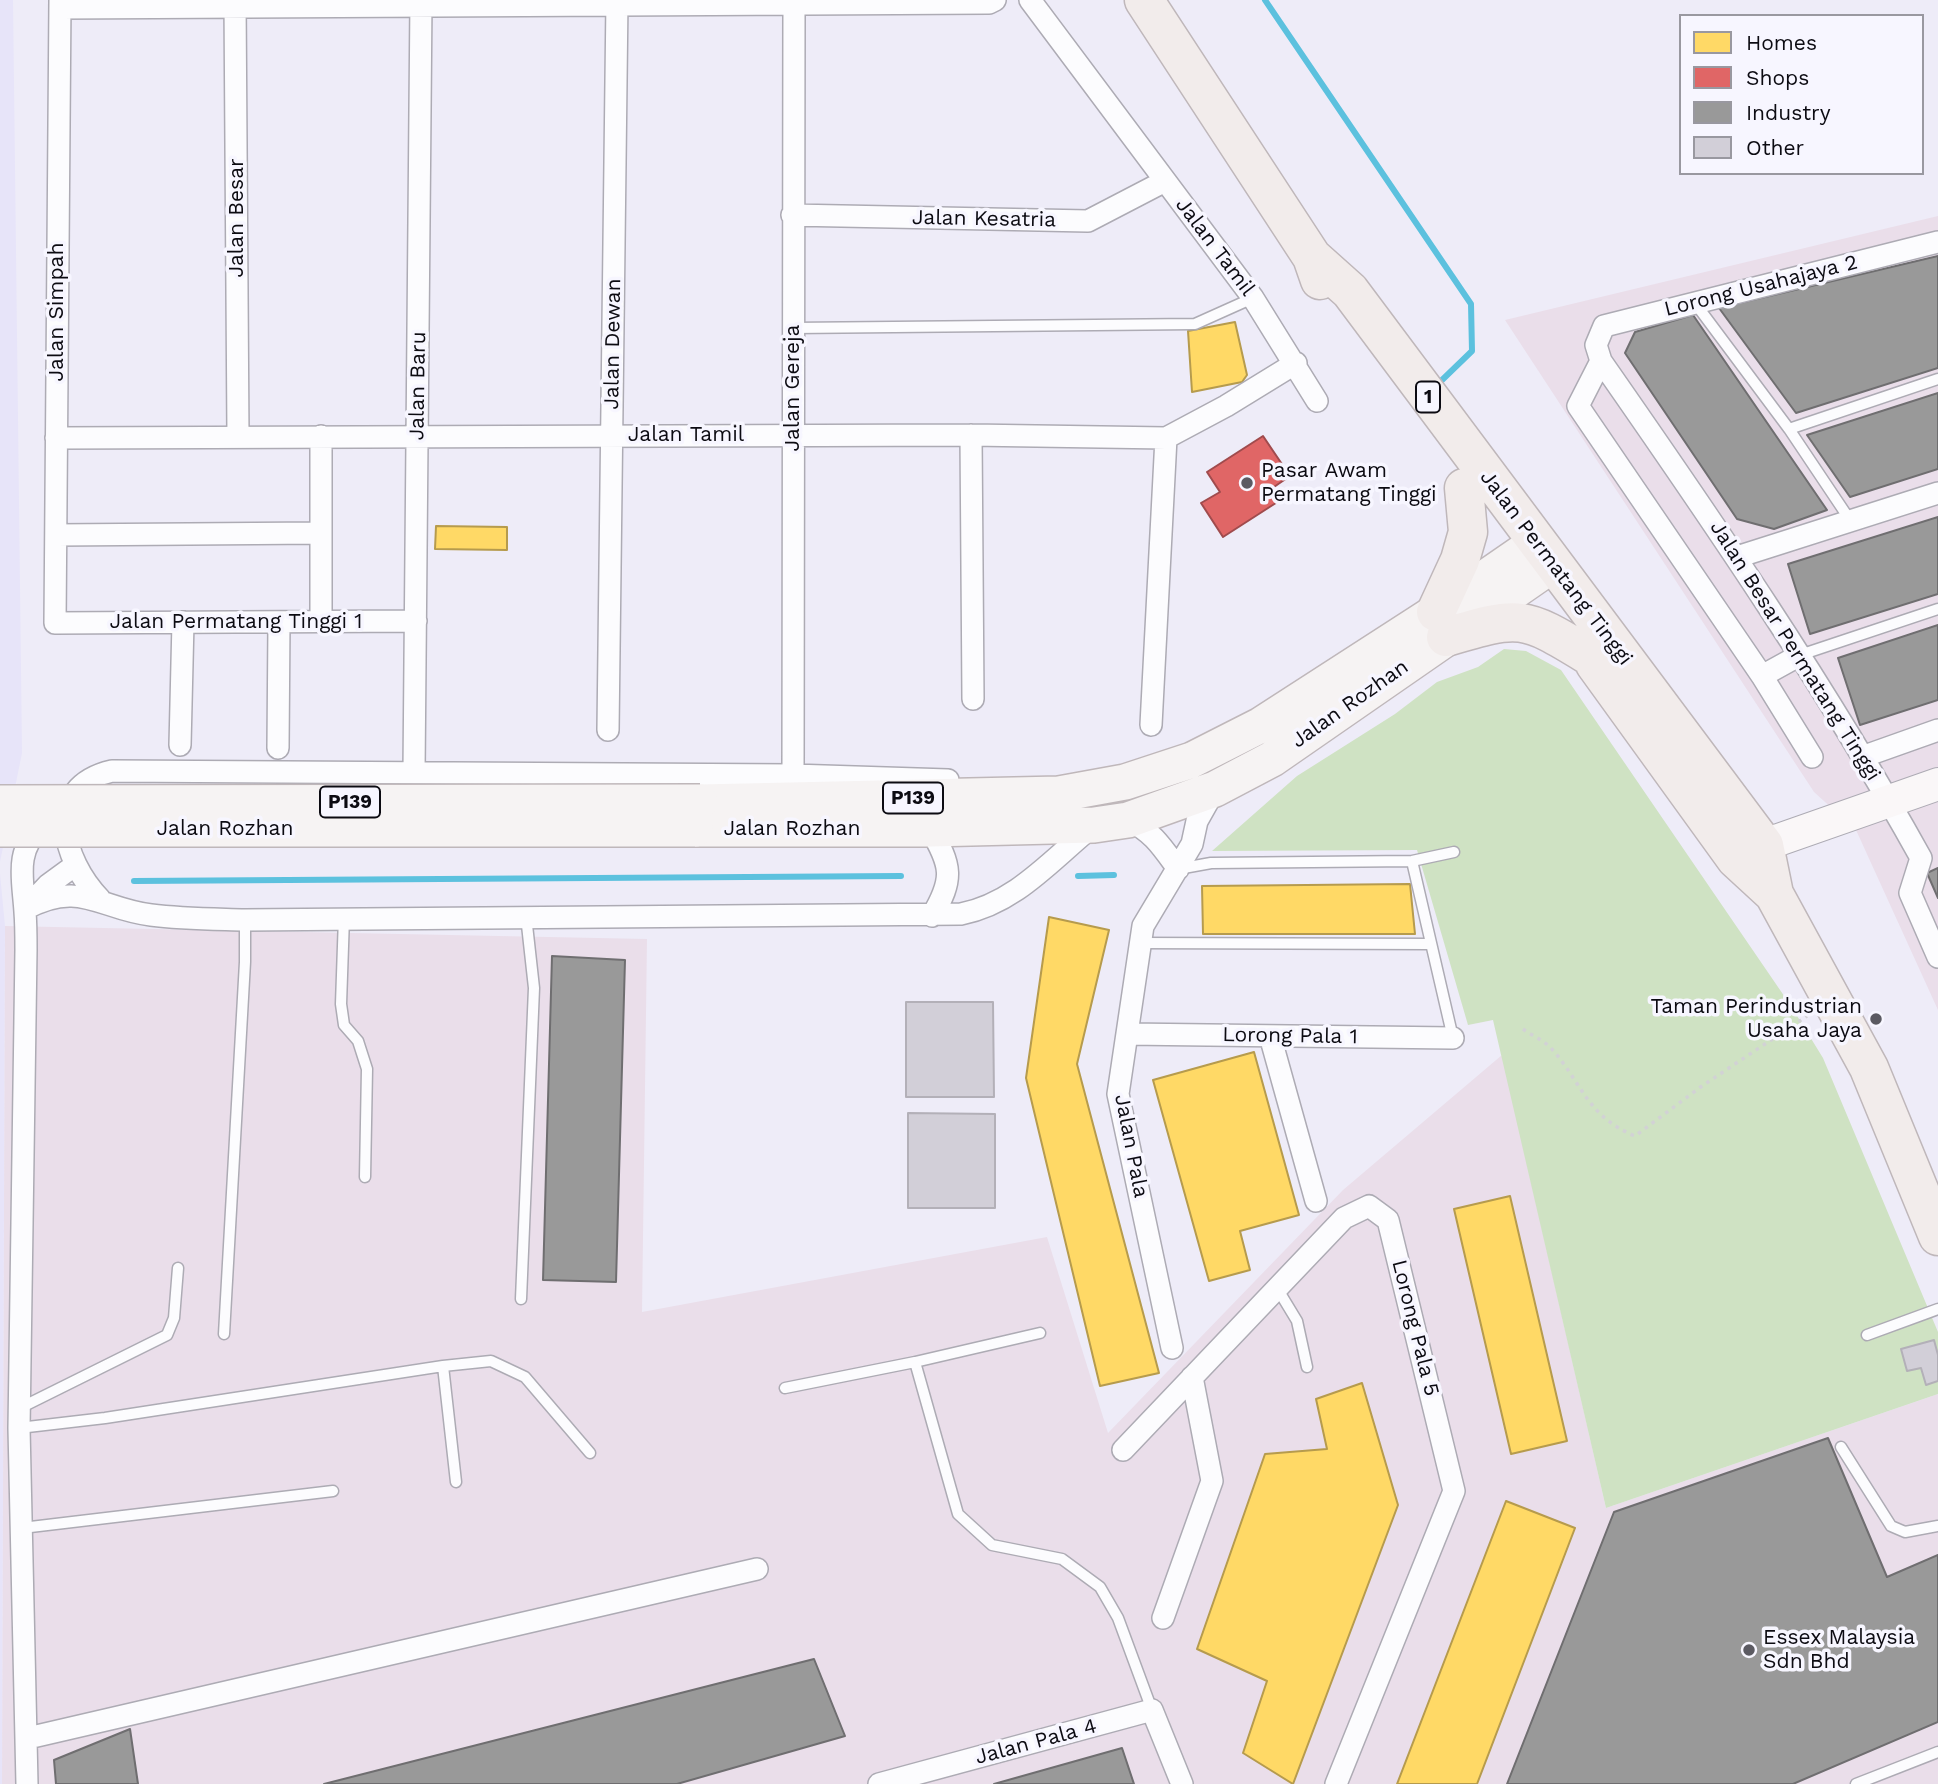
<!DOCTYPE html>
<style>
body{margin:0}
#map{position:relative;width:1938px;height:1784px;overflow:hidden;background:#eeecf8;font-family:"Work Sans",sans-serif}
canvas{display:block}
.legend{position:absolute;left:1679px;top:14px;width:245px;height:161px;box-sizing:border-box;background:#f7f6ff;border:2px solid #9998a0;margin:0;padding:9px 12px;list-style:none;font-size:21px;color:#0c0b12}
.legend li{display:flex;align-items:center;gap:14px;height:35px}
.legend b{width:35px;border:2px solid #9998a0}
</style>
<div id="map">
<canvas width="1938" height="1784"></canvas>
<ul class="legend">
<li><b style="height:19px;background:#ffd966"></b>Homes</li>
<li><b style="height:19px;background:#e06666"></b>Shops</li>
<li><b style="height:19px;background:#999"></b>Industry</li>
<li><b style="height:19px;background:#d2cfd8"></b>Other</li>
</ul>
</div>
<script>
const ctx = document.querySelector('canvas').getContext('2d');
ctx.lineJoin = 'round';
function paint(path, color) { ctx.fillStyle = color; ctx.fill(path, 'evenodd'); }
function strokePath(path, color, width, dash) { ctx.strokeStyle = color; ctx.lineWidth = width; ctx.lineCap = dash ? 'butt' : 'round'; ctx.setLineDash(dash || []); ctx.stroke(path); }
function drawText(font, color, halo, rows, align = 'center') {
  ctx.font = font + ' "Work Sans",sans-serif'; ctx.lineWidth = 7; ctx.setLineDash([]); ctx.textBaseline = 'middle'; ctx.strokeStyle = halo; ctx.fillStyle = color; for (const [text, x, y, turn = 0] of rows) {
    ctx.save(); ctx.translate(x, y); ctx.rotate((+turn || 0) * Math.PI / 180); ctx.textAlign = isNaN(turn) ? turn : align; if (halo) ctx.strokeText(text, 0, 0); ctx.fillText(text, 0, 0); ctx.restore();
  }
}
paint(new Path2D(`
 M 0,0 L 13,0 L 22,753 L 0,862 Z
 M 0,874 L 5,926 L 2,1784 L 0,1784 Z`), '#e7e4f9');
paint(new Path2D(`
 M 1938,216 L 1938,1010 L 1856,830 L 1814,792 L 1505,320 Z
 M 5,926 L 647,939 L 642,1312 L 1047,1237 L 1108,1433 L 1343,1190 L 1502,1055 L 1606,1508 L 1938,1394 L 1938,1784 L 2,1784 Z`), '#eadeea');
paint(new Path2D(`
 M 1504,649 L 1526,651 L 1561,670 L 1791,1006 L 1823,1058 L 1938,1332 L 1938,1394 L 1606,1508 L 1493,1020 L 1468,1025 L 1417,850 L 1212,851 L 1297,776 L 1395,714 L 1437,682 L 1478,667 Z`), '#cfe2c3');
const homes = new Path2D(`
 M 1235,322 L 1247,375 L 1242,382 L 1192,392 L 1188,331 Z
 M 436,526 L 507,527 L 507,550 L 435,549 Z
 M 1410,884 L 1415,934 L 1203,934 L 1202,886 Z
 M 1049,917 L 1109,930 L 1077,1064 L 1159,1373 L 1100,1386 L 1026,1078 Z
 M 1254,1052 L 1299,1215 L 1240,1231 L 1250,1270 L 1209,1281 L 1153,1080 Z
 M 1510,1196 L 1567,1441 L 1511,1454 L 1454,1209 Z
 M 1362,1383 L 1398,1505 L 1293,1784 L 1243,1753 L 1267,1681 L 1197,1649 L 1265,1454 L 1327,1449 L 1316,1399 Z
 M 1506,1501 L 1575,1528 L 1477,1784 L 1397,1784 Z`);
paint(homes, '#ffd966');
strokePath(homes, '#b69b4d', 2);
const shops = new Path2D(`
 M 1263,436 L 1290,476 L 1271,489 L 1279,501 L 1223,537 L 1201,503 L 1220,492 L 1207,472 Z`);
paint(shops, '#e06666');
strokePath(shops, '#a04b4d', 2);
const industry = new Path2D(`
 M 1938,256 L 1938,368 L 1796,413 L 1719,308 Z
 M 1693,315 L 1827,510 L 1774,529 L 1737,519 L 1625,353 L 1635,332 Z
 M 1938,393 L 1938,469 L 1850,497 L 1807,435 Z
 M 1938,517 L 1938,594 L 1810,634 L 1788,564 Z
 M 1938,625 L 1938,700 L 1860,725 L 1838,658 Z
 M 1938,868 L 1938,898 L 1927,873 Z
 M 552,956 L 625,960 L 616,1282 L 543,1280 Z
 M 1828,1438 L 1887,1577 L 1938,1555 L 1938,1722 L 1793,1784 L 1507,1784 L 1614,1512 Z
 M 814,1659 L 845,1736 L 677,1784 L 324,1784 Z
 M 130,1729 L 138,1784 L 56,1784 L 54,1760 Z
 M 1122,1748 L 1134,1784 L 994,1784 Z`);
paint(industry, '#999');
strokePath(industry, '#6f6e70', 2);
strokePath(new Path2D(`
 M 1265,0 L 1471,304 L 1472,351 L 1441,381
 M 1078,876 L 1114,875
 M 134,881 L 901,876`), '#5cc1de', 6);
const building = new Path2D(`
 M 906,1002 L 993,1002 L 994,1097 L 906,1097 Z
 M 908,1113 L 995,1114 L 995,1208 L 908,1208 Z
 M 1934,1340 L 1938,1355 L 1938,1381 L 1926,1385 L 1921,1368 L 1907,1371 L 1901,1349 Z`);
paint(building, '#d2cfd8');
strokePath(building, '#b3b0b8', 2);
const lane = new Path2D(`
 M 1695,303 L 1789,429 L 1850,520
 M 793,328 L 1195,324 L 1253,298
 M 1789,429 L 1938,379
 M 1800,655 L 1938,609
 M 1412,861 L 1453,1038
 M 1178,869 L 1211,863 L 1412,861 L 1454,852
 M 344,917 L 341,1004 L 344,1025 L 358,1041 L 367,1069 L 365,1177
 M 1138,943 L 1431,944
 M 1277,1288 L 1297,1321 L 1307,1367
 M 521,1299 L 534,988 L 526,916
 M 224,1334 L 245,962 L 245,920
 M 1867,1335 L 1938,1309
 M 915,1362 L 1040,1333
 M 443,1366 L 456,1482
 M 785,1388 L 915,1362 L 958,1514 L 992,1545 L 1062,1559 L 1100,1587 L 1118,1618 L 1152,1710
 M 20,1408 L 167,1335 L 174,1318 L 178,1268
 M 19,1428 L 105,1418 L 443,1366 L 491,1361 L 525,1377 L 590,1453
 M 1841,1447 L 1891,1526 L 1905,1532 L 1938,1526
 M 22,1528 L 333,1491
 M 1856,1784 L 1938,1752`);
const street = new Path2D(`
 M 60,0 L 55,623 L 416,621
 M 235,0 L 238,436
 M 1030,0 L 1253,298 L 1317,401
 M 60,8 L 989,3 L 995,0
 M 792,215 L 1088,221 L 1165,181
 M 1938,242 L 1604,326 L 1596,345 L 1601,361 C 1714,523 1825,685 1921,858 L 1910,893 L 1938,957
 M 1601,361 L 1578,406 L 1762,676 L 1812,757
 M 971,435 L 973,699
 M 321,436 L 321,621
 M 56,438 L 971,435 L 1166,438 L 1226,406 L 1296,363
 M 56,535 L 321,533
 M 1737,557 L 1938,493
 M 1762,676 L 1800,655
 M 1151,725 L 1166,438
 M 608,730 L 617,0
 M 180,745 L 183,622
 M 278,748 L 279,622
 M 1862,757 L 1938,730
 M 414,772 L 421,0
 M 793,775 L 794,0
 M 1128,820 C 1153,832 1162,847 1178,869
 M 930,829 C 952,866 954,879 932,916
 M 100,899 C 62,860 42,787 112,771 L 793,775 L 948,780
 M 31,903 L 48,885 L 74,866
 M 25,909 C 80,879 100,909 151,915 C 182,919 214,919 245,920 L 961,914 C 1016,903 1051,860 1093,826
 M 1127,1034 L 1453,1038
 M 1270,1036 L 1316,1201
 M 1172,1348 L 1118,1094 L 1143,926 L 1192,844 L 1197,821 L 1215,789
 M 1123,1450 L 1344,1218 L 1369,1206 L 1388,1220 L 1454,1491 L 1336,1784
 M 1163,1618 L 1212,1481 L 1192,1377
 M 28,1738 L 757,1569
 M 27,1784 L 19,1428 L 26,950 C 26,937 26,924 25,912 C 23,878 14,852 42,825
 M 879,1784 L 1152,1710 L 1182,1784`);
const secondary = new Path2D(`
 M 1744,855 L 1764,845 L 1938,784`);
const primary = new Path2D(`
 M 700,802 L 1059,794 L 1125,782 L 1192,760 L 1261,725 L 1436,612 L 1536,543
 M 695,829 L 930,829 L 1094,825 L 1128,820 L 1215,789 L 1272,759 L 1552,565`);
const highway = new Path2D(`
 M 1144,0 L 1312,257 L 1320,280
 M 1312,257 L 1350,291 L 1764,845 L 1774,894 L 1869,1068 L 1938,1236
 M 1436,612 L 1460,560 L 1468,532 L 1464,488
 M 1446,637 C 1520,615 1523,615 1588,655
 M 1595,664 L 1736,859 L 1774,894`);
strokePath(lane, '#adabb4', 13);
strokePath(street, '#adabb4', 24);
strokePath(secondary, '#adabb4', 34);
strokePath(primary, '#bfb7ba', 38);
strokePath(highway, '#bfb7ba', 41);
strokePath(new Path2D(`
 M 1523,1029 C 1531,1035 1543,1040 1550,1047 C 1582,1082 1586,1116 1635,1136 L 1702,1086 L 1807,1016`), '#d2d2d5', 3.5, [3.5, 5]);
strokePath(lane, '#fcfcfe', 10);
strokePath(street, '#fcfcfe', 21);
strokePath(secondary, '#faf7f8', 32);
strokePath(primary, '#f6f3f3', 35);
strokePath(highway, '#f2eceb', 38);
const primaryBridge = new Path2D(`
 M 0,803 L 700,802
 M 0,829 L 695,829`);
strokePath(primaryBridge, '#bfb7ba', 38, []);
strokePath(primaryBridge, '#f6f3f3', 35);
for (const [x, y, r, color] of [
 [1247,483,7,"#5b5a62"],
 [1876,1019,7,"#5b5a62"],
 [1749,1650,7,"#5b5a62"]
]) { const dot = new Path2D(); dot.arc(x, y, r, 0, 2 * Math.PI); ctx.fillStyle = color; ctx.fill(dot); strokePath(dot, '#f7f6ff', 2.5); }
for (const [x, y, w] of [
 [1428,397,24],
 [913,798,60],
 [350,802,60]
]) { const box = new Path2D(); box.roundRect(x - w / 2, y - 15.5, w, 31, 5); ctx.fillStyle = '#f7f6ff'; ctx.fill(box); strokePath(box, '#0c0b12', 2); }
drawText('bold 19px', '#0c0b12', null, [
 ["1",1428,397],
 ["P139",913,798],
 ["P139",350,802]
]);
drawText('21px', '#0c0b12', '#f7f6ff', [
 ["Jalan Besar",237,218,-90],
 ["Jalan Kesatria",984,219,1],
 ["Jalan Tamil",1215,247,53],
 ["Lorong Usahajaya 2",1761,286,-14],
 ["Jalan Simpah",57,312,-90],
 ["Jalan Dewan",613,344,-89],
 ["Jalan Baru",418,386,-89],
 ["Jalan Gereja",793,388,-90],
 ["Jalan Tamil",686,435],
 ["Jalan Permatang Tinggi",1556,568,53],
 ["Jalan Permatang Tinggi 1",236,622],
 ["Jalan Besar Permatang Tinggi",1795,651,58],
 ["Jalan Rozhan",1350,704,-35],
 ["Jalan Rozhan",225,829],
 ["Jalan Rozhan",792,829],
 ["Lorong Pala 1",1290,1036,1],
 ["Jalan Pala",1131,1146,79],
 ["Lorong Pala 5",1415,1328,76],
 ["Jalan Pala 4",1036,1742,-15]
]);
drawText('21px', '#0c0b12', '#f7f6ff', [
 ["Pasar Awam",1261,471],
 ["Permatang Tinggi",1261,495],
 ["Taman Perindustrian",1862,1007,"right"],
 ["Usaha Jaya",1862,1031,"right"],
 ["Essex Malaysia",1763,1638],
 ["Sdn Bhd",1763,1662]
], 'left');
</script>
